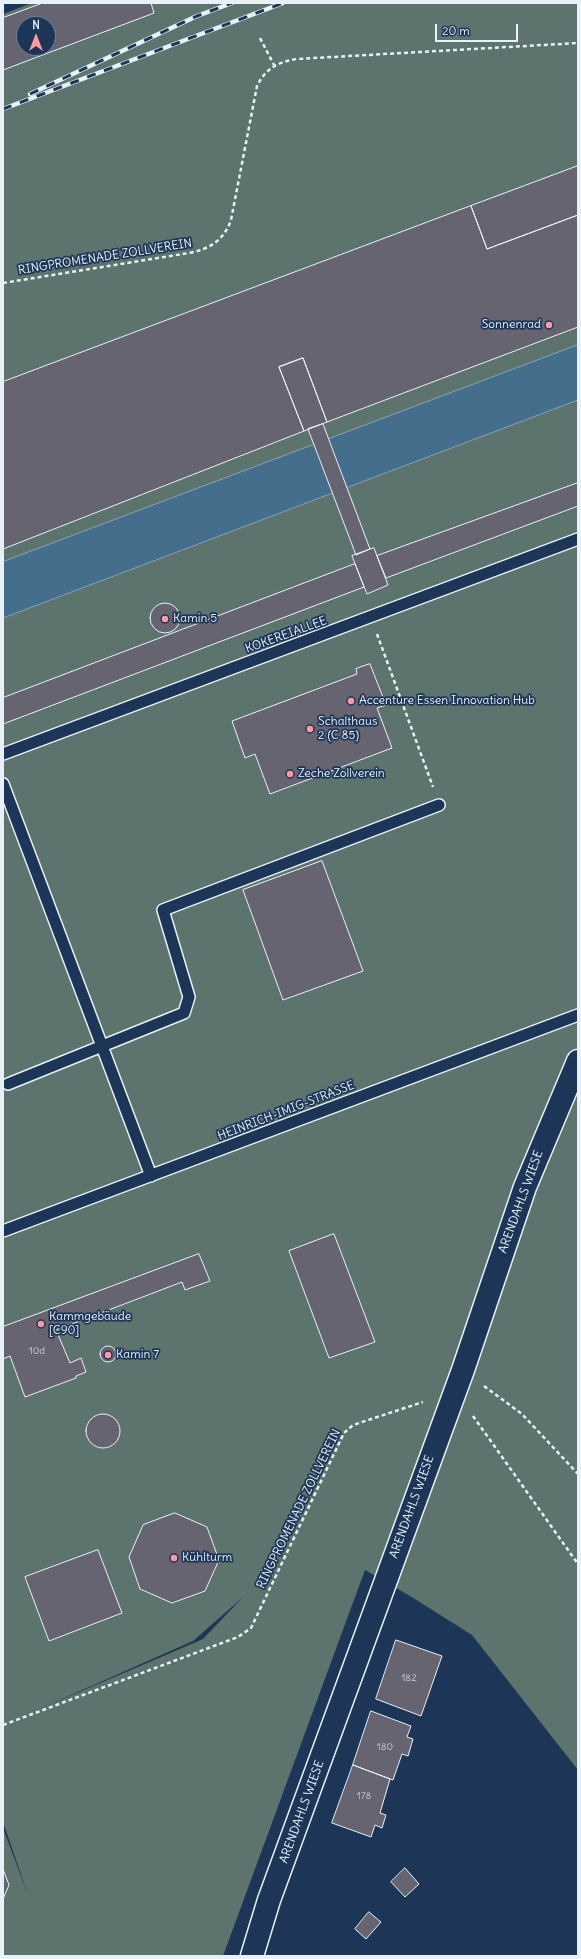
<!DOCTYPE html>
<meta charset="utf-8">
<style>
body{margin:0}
#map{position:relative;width:581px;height:1959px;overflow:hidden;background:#1d3557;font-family:Delius,sans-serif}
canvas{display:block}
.frame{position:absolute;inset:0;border:4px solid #e8f1f8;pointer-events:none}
.north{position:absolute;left:16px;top:16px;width:40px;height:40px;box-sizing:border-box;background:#1d3557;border:1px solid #6e8097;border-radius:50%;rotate:0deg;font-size:11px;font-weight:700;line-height:16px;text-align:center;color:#e8f1f8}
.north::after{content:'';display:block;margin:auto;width:14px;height:18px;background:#ff9aa2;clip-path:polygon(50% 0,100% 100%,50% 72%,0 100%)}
.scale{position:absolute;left:435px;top:24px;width:83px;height:18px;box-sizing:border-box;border:2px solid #e8f1f8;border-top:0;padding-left:5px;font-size:12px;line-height:14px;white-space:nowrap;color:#e8f1f8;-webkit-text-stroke:3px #1d3557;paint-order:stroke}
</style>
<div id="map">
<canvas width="581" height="1959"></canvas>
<div class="frame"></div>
<div class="north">N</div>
<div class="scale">20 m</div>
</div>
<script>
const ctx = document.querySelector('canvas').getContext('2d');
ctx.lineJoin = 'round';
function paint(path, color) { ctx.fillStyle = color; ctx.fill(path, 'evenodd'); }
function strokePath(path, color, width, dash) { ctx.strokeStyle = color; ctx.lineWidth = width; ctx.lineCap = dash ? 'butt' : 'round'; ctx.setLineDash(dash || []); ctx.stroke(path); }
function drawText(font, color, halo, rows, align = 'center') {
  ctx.font = font + ' Delius,sans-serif'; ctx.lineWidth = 3.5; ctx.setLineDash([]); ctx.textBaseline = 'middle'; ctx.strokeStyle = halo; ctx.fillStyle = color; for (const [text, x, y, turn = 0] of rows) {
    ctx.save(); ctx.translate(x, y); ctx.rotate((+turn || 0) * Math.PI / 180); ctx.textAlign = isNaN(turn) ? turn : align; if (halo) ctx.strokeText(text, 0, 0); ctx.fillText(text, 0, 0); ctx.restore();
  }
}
paint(new Path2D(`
 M 32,3 L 578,3 L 578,1770 L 472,1635 L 410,1596 L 365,1570 L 223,1956 L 3,1956 L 3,1828 L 28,1895 L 3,1822 L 3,14 ZM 24,24 L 48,24 L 48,48 L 24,48 ZM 242,1598 L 203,1639 L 35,1711 L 193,1641 Z`), '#5c736e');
const water = new Path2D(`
 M 578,345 L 578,400 L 3,618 L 3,562 Z`);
paint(water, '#446e8b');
strokePath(water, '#86a2b7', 1);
const building = new Path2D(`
 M 43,3 L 151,3 L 154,13 L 3,70 L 3,18 ZM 24,24 L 48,24 L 48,48 L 24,48 Z
 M 578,166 L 578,215 L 487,249 L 471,206 Z
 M 471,206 L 487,249 L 578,215 L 578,327 L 327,422 L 303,358 L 279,367 L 304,431 L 3,549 L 3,382 Z
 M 303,358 L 327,422 L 304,431 L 279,367 Z
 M 323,424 L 370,549 L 356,555 L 308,429 Z
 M 578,483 L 578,506 L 386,578 L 377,556 Z
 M 374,548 L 388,585 L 367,594 L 352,556 Z
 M 355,564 L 364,587 L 3,724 L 3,698 Z
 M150 618a15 15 0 1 1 30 0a15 15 0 1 1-30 0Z
 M 370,664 L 386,705 L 377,708 L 392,748 L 270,794 L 255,754 L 245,758 L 232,721 L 357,674 L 356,669 Z
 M 322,861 L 363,971 L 283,1000 L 243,890 Z
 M 334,1234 L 375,1342 L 329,1358 L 289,1251 Z
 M 199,1254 L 210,1281 L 185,1290 L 182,1282 L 56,1330 L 70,1363 L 81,1358 L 86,1372 L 76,1376 L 76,1378 L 25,1397 L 10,1356 L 3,1359 L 3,1327 Z
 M100 1354a8 8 0 1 1 16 0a8 8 0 1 1-16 0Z
 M86 1431a17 17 0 1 1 34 0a17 17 0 1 1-34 0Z
 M 175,1513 L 207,1527 L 219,1560 L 205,1591 L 172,1603 L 140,1589 L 129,1557 L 143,1525 Z
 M 98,1550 L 122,1613 L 49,1641 L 25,1577 Z
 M 396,1640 L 442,1656 L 421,1716 L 376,1699 Z
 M 371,1711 L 411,1726 L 407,1737 L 413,1739 L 408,1756 L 402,1754 L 393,1780 L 353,1765 Z
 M 353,1765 L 390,1779 L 380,1813 L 386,1815 L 382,1828 L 375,1825 L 371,1837 L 332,1823 Z
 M 405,1868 L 419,1884 L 405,1897 L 391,1882 Z
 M 3,1869 L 9,1885 L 3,1899 Z
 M 369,1912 L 381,1922 L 366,1939 L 355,1929 Z`);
paint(building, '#676472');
strokePath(building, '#e8f1f8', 1);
const lane = new Path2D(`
 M 3,754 L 578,539
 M 3,784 L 151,1176
 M 8,1084 L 184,1013 L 189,997 L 163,910 L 439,805
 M 3,1231 L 578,1015`);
const street = new Path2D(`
 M 252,1956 L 269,1900 L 463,1370 L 525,1187 L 578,1061`);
strokePath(lane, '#e8f1f8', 14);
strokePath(street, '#e8f1f8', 25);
strokePath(new Path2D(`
 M 260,38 L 274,65
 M 3,283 L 189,253 C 210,249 224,240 231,220 L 257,86 C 266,68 278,62 297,59 L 578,43
 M 377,634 L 433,787
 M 484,1386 L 522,1414 L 578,1474
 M 473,1416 L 578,1564
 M 3,1725 L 238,1637 L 251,1628 L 344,1433 L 353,1425 L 423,1402`), '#e8f1f8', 2.5, [4, 3]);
strokePath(lane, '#1d3557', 11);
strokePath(street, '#1d3557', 22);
const rail = new Path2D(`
 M 30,94 L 197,16 L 232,3
 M 3,109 L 283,3`);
strokePath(rail, '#e8f1f8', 4.5);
strokePath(rail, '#1d3557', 3, [9]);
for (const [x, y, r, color] of [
 [549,325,4,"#ff9aa2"],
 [165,619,4,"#ff9aa2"],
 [351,701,4,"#ff9aa2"],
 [310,729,4,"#ff9aa2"],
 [290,774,4,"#ff9aa2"],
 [41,1324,4,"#ff9aa2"],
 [108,1355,4,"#ff9aa2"],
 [174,1558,4,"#ff9aa2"]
]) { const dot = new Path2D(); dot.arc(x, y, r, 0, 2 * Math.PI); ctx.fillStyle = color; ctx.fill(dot); strokePath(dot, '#1d3557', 1.5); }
drawText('10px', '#c8ced6', null, [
 ["10d",37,1351],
 ["182",409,1678],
 ["180",385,1747],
 ["178",364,1796]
]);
drawText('12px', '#e8f1f8', '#1d3557', [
 ["RINGPROMENADE ZOLLVEREIN",105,257,-9],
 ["KOKEREIALLEE",286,635,-20],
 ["HEINRICH-IMIG-STRASSE",286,1111,-21],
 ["ARENDAHLS WIESE",521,1202,-70],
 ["ARENDAHLS WIESE",412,1507,-70],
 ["RINGPROMENADE ZOLLVEREIN",299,1509,-64],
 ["ARENDAHLS WIESE",302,1812,-70]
]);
drawText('12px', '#e8f1f8', '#1d3557', [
 ["Sonnenrad",541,325,"right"],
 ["Kamin 5",173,619],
 ["Accenture Essen Innovation Hub",359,701],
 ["Schalthaus",318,722],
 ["2 (C 85)",318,736],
 ["Zeche Zollverein",298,774],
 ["Kammgebäude",49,1317],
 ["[C90]",49,1331],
 ["Kamin 7",116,1355],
 ["Kühlturm",182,1558]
], 'left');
</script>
